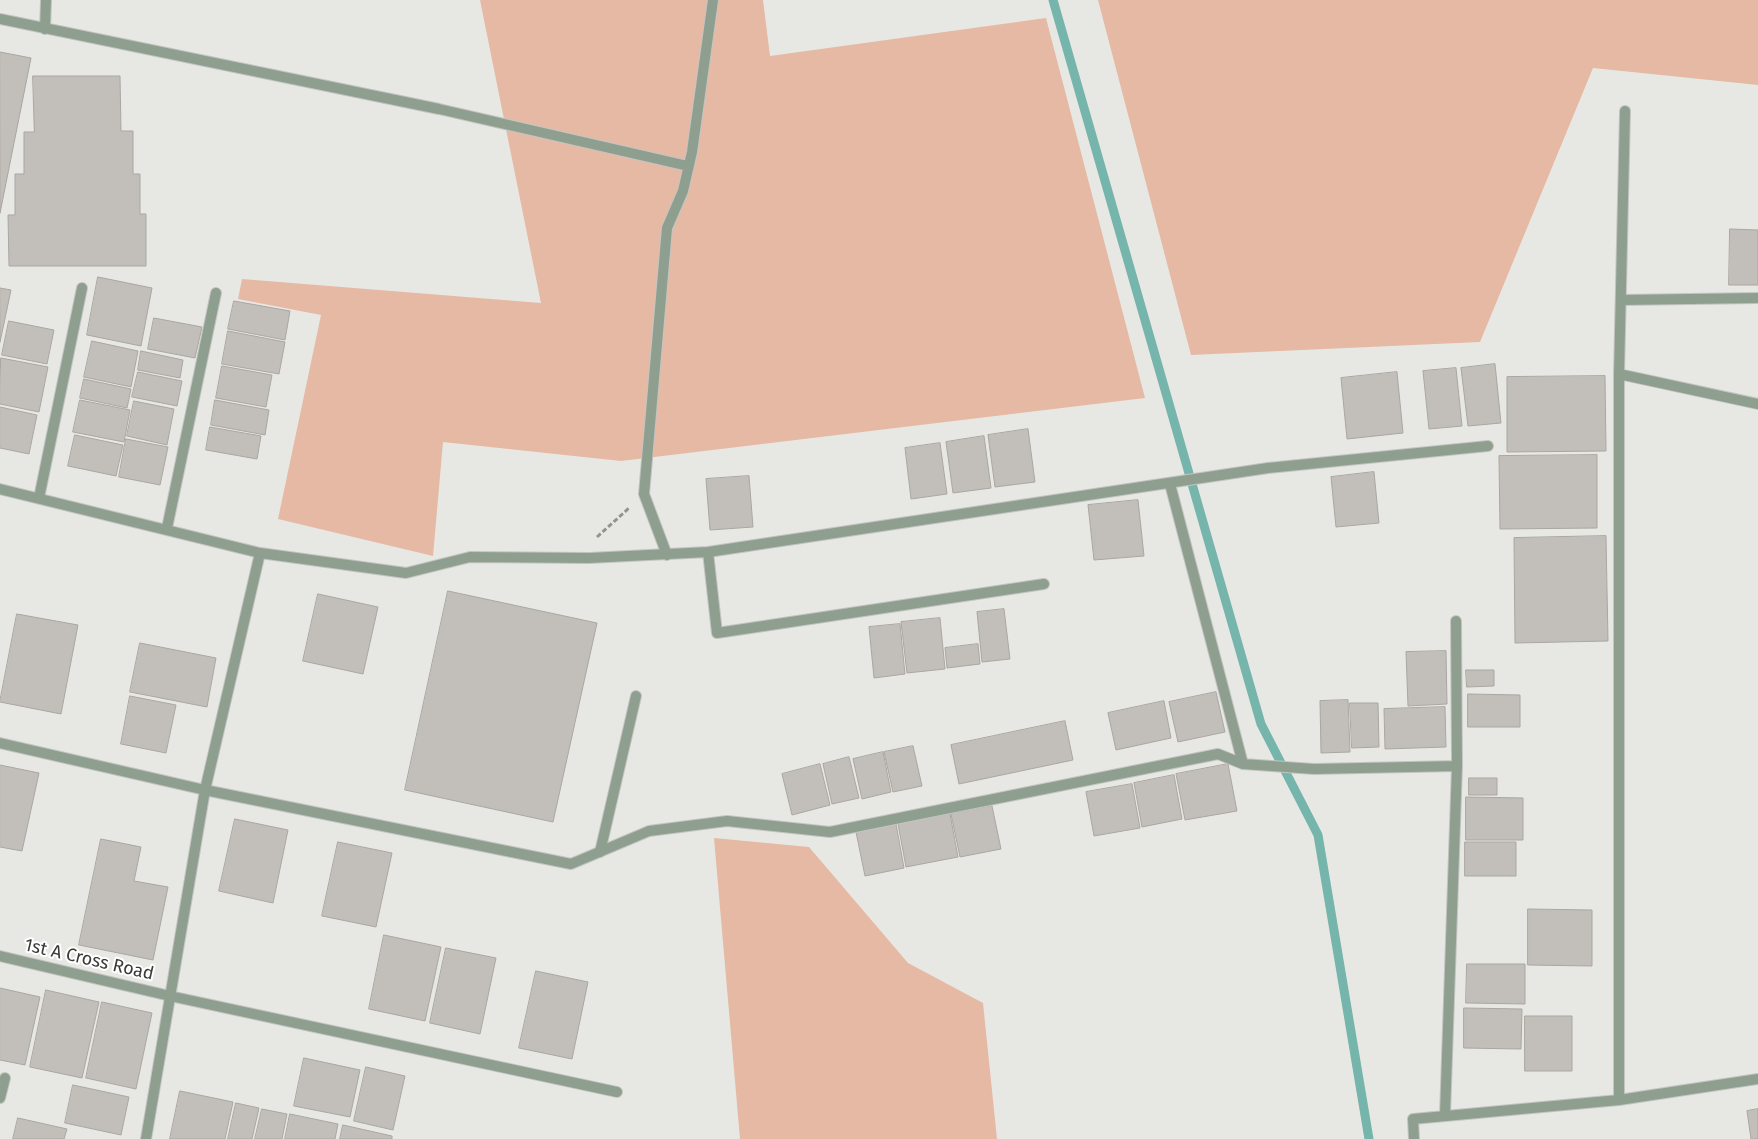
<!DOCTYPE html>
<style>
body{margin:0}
canvas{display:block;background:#e7e8e3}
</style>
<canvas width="1758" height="1139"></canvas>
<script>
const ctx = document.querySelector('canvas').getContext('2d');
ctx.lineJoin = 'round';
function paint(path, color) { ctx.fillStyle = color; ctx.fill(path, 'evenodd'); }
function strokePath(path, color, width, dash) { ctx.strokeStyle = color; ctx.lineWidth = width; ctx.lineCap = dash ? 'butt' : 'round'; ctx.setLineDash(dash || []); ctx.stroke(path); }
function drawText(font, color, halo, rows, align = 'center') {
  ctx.font = font + ' "Fira Sans",sans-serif'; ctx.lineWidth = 4; ctx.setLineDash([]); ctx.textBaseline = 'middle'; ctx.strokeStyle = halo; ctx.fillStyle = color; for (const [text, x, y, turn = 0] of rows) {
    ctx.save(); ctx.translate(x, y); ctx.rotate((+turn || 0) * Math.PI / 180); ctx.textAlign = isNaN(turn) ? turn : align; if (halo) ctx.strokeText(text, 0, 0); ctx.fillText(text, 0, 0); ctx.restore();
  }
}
paint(new Path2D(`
 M 480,0 L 763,0 L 770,56 L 1046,18 L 1145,398 L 621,461 L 443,442 L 433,556 L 278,519 L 321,315 L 238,299 L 242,279 L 541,303 Z
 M 1098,0 L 1758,0 L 1758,85 L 1593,68 L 1480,342 L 1191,355 Z
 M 714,838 L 809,847 L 908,963 L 983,1003 L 997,1139 L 740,1139 Z`), '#e6b9a5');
strokePath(new Path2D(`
 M 1053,0 L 1261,724 L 1318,835 L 1369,1139`), '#76b5ab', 9);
const building = new Path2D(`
 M 0,52 L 31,58 L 0,213 Z
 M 33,76 L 120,76 L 121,131 L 133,131 L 133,174 L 140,174 L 140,214 L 146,214 L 146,266 L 9,266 L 8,215 L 15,215 L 15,174 L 24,174 L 24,132 L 34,132 Z
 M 1730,229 L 1758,230 L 1758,285 L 1729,285 Z
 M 98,277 L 152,288 L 141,346 L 87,335 Z
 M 0,288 L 11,290 L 0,342 Z
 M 234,301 L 290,311 L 285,340 L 228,329 Z
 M 154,318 L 202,327 L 195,358 L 148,349 Z
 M 9,321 L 54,330 L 47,364 L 2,355 Z
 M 228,331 L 285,342 L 279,374 L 222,364 Z
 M 92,341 L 138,351 L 131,387 L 84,377 Z
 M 141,351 L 183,360 L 180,378 L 138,370 Z
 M 1,358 L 48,367 L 39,412 L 0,404 Z
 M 1495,364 L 1501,423 L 1468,426 L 1461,368 Z
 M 222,366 L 272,375 L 266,407 L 216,398 Z
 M 1456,368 L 1462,426 L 1429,429 L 1423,371 Z
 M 138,372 L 182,381 L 177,406 L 132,397 Z
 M 1397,372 L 1403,433 L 1347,439 L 1341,378 Z
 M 1605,376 L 1606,451 L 1507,452 L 1507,377 Z
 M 84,379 L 131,389 L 127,408 L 80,398 Z
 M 80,400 L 130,410 L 124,442 L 73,432 Z
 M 215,400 L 269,410 L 265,435 L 211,425 Z
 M 134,401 L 174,409 L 167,445 L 127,436 Z
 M 0,407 L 37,415 L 29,454 L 0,448 Z
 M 210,427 L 261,436 L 257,459 L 206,450 Z
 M 1028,429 L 1035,482 L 995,487 L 988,435 Z
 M 75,435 L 123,445 L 116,476 L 68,466 Z
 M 984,436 L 991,488 L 953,493 L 946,442 Z
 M 126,439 L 168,447 L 160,485 L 119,477 Z
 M 940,443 L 947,494 L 911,499 L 905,448 Z
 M 1597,455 L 1597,528 L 1500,529 L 1499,456 Z
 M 1374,472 L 1379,523 L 1336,527 L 1331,477 Z
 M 749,476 L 753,527 L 710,530 L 706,479 Z
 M 1138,500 L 1144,556 L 1094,560 L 1088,505 Z
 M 1606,536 L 1608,641 L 1515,643 L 1514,538 Z
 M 448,591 L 597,623 L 553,822 L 405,790 Z
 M 318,594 L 378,607 L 363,674 L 303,661 Z
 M 1004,609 L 1010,659 L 982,662 L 977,612 Z
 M 17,614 L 78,625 L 61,714 L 0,702 Z
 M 940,618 L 945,669 L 907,673 L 901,622 Z
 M 900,624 L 905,674 L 874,678 L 869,627 Z
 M 140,643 L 216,658 L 207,707 L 130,692 Z
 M 978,644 L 980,664 L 947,668 L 945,648 Z
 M 1446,651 L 1447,704 L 1408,706 L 1406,652 Z
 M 1466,670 L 1494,670 L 1494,686 L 1467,687 Z
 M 1216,692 L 1225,732 L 1178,742 L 1169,702 Z
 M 1468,694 L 1520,695 L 1520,727 L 1468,727 Z
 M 130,696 L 176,705 L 166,753 L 121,744 Z
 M 1348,700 L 1350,752 L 1321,753 L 1320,701 Z
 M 1164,701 L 1171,738 L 1116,750 L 1108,713 Z
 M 1350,703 L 1378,703 L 1379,747 L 1352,748 Z
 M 1445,707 L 1446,747 L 1385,749 L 1384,709 Z
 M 1065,721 L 1073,760 L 959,784 L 951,745 Z
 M 913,746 L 922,786 L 893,792 L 884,752 Z
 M 883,752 L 891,792 L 862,799 L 853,759 Z
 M 849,757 L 859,798 L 832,804 L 823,764 Z
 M 820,764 L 830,805 L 792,815 L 782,774 Z
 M 1228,764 L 1237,811 L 1185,820 L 1176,774 Z
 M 0,765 L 39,773 L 22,851 L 0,847 Z
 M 1174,775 L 1182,819 L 1142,827 L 1134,783 Z
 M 1469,778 L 1497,778 L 1497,795 L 1469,795 Z
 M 1132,784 L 1140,828 L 1094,836 L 1086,792 Z
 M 1466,797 L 1523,798 L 1523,840 L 1466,840 Z
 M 992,806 L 1001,849 L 960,857 L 951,814 Z
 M 950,814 L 958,857 L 906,867 L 898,824 Z
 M 235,819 L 288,830 L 273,903 L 219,891 Z
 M 896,824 L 904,868 L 865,876 L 856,832 Z
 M 101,839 L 141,847 L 134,881 L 168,887 L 153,960 L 79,945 Z
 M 338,842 L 392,853 L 376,927 L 322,916 Z
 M 1465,842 L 1516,842 L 1516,876 L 1465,876 Z
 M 1528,909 L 1592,910 L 1592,966 L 1528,965 Z
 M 384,935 L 441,947 L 425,1021 L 369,1009 Z
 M 446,948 L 496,958 L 480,1034 L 430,1023 Z
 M 1467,964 L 1525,964 L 1525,1004 L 1466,1003 Z
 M 536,971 L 588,982 L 572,1059 L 519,1048 Z
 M 0,988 L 40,997 L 25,1065 L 0,1060 Z
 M 46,990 L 99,1002 L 82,1078 L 30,1067 Z
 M 102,1002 L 152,1013 L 136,1089 L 86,1078 Z
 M 1464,1008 L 1522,1009 L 1521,1049 L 1464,1048 Z
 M 1525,1016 L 1572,1016 L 1572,1071 L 1525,1071 Z
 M 304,1058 L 360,1070 L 350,1117 L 294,1106 Z
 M 366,1067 L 405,1076 L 393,1130 L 354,1121 Z
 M 73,1085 L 129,1097 L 121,1135 L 65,1123 Z
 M 180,1091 L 233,1102 L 225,1139 L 170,1139 Z
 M 236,1103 L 259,1108 L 252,1139 L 228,1139 Z
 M 262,1109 L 287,1114 L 282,1139 L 255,1139 Z
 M 1758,1109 L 1758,1139 L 1751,1139 L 1747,1111 Z
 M 290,1114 L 338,1124 L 335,1139 L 285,1139 Z
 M 18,1118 L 67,1129 L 64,1139 L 13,1139 Z
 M 343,1125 L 392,1136 L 392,1139 L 340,1139 Z`);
paint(building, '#c2bfba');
strokePath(building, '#aaa7a2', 1);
const lane = new Path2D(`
 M 600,852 L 636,696`);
const street = new Path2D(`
 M 0,19 L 439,109 L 688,166
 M 45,29 L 46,0
 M 1621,300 L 1758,298
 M 1619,374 L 1758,404
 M 1170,484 L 1243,764
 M 0,489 L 260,553 L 205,790 L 146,1139
 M 39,498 L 82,288
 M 167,528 L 216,293
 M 708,552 L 717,633 L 1044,584
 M 260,553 L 406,573 L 470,557 L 589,558 L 708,552 L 1268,468 L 1488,446
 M 667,555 L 644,494 L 667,228 L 683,191 L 692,152 L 713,0
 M 1456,621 L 1457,766
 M 0,743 L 205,790 L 571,864 L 649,831 L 727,821 L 830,832 L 1218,754 L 1243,764 L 1314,769 L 1457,766 L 1445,1115
 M 0,956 L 170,996 L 617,1092
 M 0,1098 L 5,1078
 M 1619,1100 L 1619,374 L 1625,111
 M 1414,1139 L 1413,1119 L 1619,1100 L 1758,1079`);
strokePath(lane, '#c4c5c1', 12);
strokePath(street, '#c4c5c1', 12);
strokePath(new Path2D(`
 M 597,537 L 629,508`), '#939490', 3, [5, 2.5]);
strokePath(lane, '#8e9f90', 10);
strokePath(street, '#8e9f90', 10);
drawText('18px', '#3a3b39', '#fff', [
 ["1st A Cross Road",89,960,13]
]);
</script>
